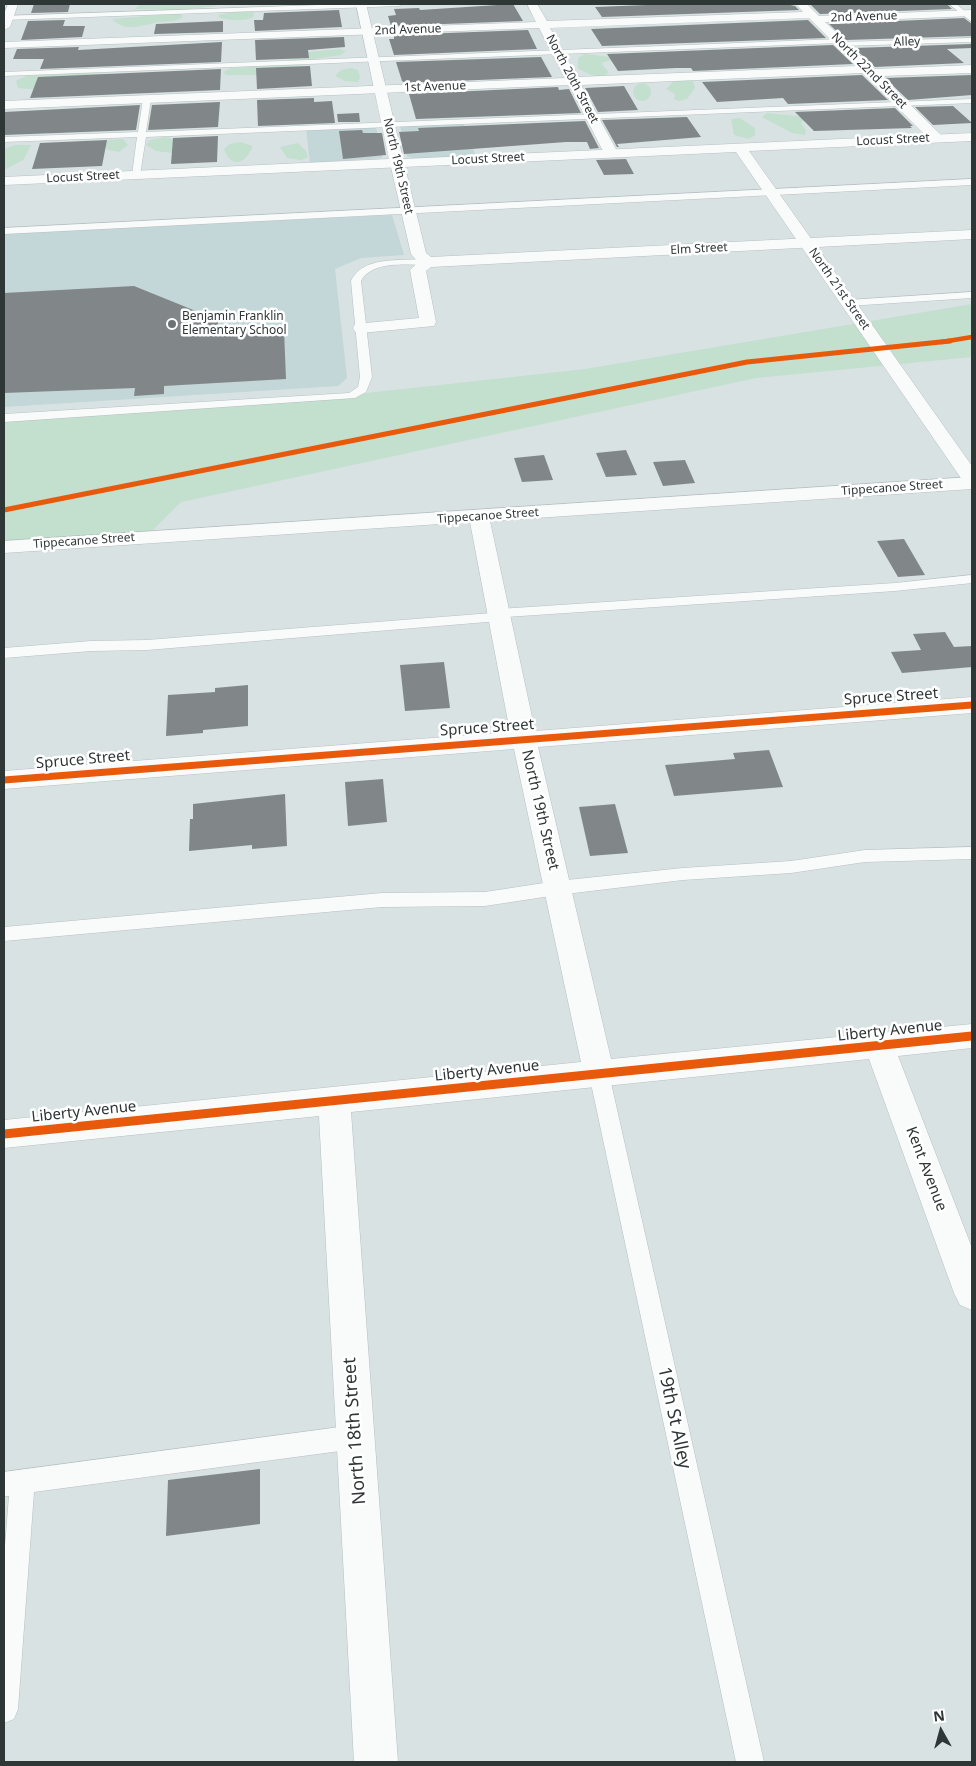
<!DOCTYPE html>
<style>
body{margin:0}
#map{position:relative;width:976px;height:1766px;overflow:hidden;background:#d8e2e3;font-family:"Noto Sans",sans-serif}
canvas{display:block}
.frame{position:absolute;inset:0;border:5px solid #2f3636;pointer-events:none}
.north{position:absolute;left:916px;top:1706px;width:50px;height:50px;-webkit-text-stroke:4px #fff;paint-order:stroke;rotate:353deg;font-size:14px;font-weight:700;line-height:20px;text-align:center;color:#2f3636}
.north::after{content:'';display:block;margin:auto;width:18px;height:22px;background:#2f3636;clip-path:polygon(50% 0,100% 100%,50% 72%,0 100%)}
</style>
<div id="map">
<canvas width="976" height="1766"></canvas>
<div class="frame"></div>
<div class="north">N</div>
</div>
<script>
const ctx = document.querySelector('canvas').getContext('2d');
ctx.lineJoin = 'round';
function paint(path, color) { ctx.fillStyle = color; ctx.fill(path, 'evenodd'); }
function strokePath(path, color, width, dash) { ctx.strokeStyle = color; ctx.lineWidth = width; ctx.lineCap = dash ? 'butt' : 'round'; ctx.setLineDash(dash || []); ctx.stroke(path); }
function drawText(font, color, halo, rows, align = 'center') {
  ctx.font = font + ' "Noto Sans",sans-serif'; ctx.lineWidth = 5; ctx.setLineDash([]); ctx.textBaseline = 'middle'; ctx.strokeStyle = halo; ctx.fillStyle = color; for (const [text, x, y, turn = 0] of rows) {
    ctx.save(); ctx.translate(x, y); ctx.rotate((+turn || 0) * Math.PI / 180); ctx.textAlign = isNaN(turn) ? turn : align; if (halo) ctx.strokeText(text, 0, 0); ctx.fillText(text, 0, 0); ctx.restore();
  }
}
paint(new Path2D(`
 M 463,122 L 476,156 L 415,159 L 407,156 L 400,126 Z
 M 376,127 L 382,158 L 310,163 L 306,129 Z
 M 392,215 L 404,255 L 361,258 L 335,269 L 347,378 L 338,386 L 4,407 L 4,233 Z`), '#c3d6d8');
paint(new Path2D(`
 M 140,4 L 209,4 L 218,6 L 177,10 L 135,9 Z
 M 240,11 L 254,12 L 253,17 C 243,22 231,20 220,18 L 218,15 Z
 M 169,14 L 181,14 L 183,17 C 176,22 169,21 160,22 C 144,24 126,34 112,19 Z
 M 339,49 L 346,51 L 341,55 L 300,61 L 286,59 L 289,54 Z
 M 585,54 L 618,58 L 601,63 L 609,73 C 598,79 588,75 578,68 L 578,58 Z
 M 289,65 L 304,66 L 261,75 L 226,75 L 223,72 L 231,68 Z
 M 351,68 L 358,70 L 360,77 L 358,82 L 345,81 L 335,76 L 341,70 Z
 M 77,73 L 112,74 L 119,76 L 41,90 L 18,88 L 16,81 L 26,76 Z
 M 683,80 L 693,81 L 695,88 L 687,99 L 679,101 L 674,99 L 675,94 L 666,89 L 673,82 Z
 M633 92a9 9 0 1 1 18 0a9 9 0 1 1-18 0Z
 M 767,113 L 806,117 L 801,123 L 806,130 L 805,135 L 792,133 L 762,117 Z
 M 740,118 L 755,128 L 755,135 L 749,139 L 734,135 L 731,119 Z
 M 165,137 L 184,142 L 172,153 L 156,151 L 146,145 L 150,140 Z
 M 123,139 L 128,145 L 119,152 L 108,150 L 101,144 L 108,140 Z
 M 240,142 L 253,146 C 246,163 232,170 224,149 L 230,144 Z
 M 298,143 L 306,151 L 308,157 L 302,160 L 287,158 L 280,147 Z
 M 15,145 L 31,145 L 23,160 L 4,170 L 4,149 Z
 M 972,304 L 972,357 L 756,378 L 181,502 L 145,538 L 4,547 L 4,418 L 321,398 L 585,369 Z`), '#c3dfce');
paint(new Path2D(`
 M 34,4 L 70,4 L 68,12 L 31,13 Z
 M 513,4 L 523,21 L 391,26 L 388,16 L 396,15 L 394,9 L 419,8 L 420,10 Z
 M 672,4 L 786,4 L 795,6 L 799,10 L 602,17 L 595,7 Z
 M 844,4 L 947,4 L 952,9 L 820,14 L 811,5 Z
 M 339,10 L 342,27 L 255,31 L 254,20 L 263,20 L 264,13 Z
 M 964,18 L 972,24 L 972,36 L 846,40 L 829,24 Z
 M 65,20 L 63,26 L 85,26 L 82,37 L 21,40 L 28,21 Z
 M 808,20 L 826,38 L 602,46 L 591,29 Z
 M 223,21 L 223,32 L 154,34 L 156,24 Z
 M 528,30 L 537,49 L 394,55 L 389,39 L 394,39 L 394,35 Z
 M 344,37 L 345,47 L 308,50 L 309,58 L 256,60 L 255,40 Z
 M 222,42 L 221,62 L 40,69 L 44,59 L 13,59 L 17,49 L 79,47 L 78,50 Z
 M 972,44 L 972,48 L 947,49 L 964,63 L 875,67 L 854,48 Z
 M 833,45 L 853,64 L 693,71 L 691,68 L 676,68 L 618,71 L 607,54 Z
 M 541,57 L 552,77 L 405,83 L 402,81 L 396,62 Z
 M 310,66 L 312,86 L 257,89 L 256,68 Z
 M 221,69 L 220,90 L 30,98 L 38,77 Z
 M 862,75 L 888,100 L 788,104 L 783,98 L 717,102 L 702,82 Z
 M 972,75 L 972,95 L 908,100 L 885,78 Z
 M 624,86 L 638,110 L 598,112 L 585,88 Z
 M 558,87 L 559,90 L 569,89 L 581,113 L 416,119 L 409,94 Z
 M 314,98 L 314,102 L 332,101 L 335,123 L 258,126 L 257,100 Z
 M 220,102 L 218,127 L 148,130 L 152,105 Z
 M 140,105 L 136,130 L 4,135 L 4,112 Z
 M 953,106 L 972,123 L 933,125 L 915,107 Z
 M 895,108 L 913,126 L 910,126 L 912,128 L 814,131 L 795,112 Z
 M 359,113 L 360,122 L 338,122 L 337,114 Z
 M 687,117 L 701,137 L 617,144 L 619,147 L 617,147 L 602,120 Z
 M 585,121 L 599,148 L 590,149 L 587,142 L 566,142 L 404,154 L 399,132 L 419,131 L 418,128 Z
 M 362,130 L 363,133 L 382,133 L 386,155 L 343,159 L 339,131 Z
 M 218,136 L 217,162 L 171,164 L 173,138 Z
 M 107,140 L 102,166 L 32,169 L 40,143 Z
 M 626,159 L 634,174 L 604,175 L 596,160 Z
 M 134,286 L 218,320 L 218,331 L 244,329 L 244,333 L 284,330 L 286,379 L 164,386 L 164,394 L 134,396 L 135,388 L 4,393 L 4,293 Z
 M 626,450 L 637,475 L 606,477 L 596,453 Z
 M 544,455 L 553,480 L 522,482 L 514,458 Z
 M 685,460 L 695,483 L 663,486 L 653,462 Z
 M 904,539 L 925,575 L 898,577 L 877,541 Z
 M 945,632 L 954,647 L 972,646 L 972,667 L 902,673 L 891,652 L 921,650 L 913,634 Z
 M 444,662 L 450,708 L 405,711 L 400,665 Z
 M 248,685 L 248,726 L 203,730 L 203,733 L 166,736 L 168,695 L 215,692 L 215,688 Z
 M 769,750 L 783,787 L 674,796 L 665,765 L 735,759 L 733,753 Z
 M 383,779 L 387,822 L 348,826 L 345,782 Z
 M 285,794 L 287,846 L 252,849 L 252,845 L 189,851 L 190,819 L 193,819 L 193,804 Z
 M 615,804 L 628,853 L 590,856 L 579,807 Z
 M 260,1469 L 260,1524 L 166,1536 L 168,1480 Z`), '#818789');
const lane = new Path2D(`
 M 348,4 L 402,4 L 399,6 L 4,20 L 4,16 Z
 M 949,4 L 956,4 L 972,17 L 972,22 Z
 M 972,38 L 972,42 L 842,46 L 839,43 L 4,76 L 4,72 L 839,39 L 842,42 Z
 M 147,97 L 151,99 L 146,132 L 972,99 L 972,103 L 146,137 L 140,175 L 136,178 L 132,175 L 137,137 L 4,142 L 4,137 L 138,132 L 143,99 Z
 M 972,179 L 972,185 L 4,234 L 4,228 Z
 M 398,260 L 427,259 L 432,262 L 427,265 C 407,265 372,260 361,281 L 372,377 L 366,392 L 355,398 L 4,422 L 4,414 L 349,393 L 358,387 L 360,377 L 351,281 C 360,263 379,261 398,260 Z
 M 972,292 L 972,298 L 848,306 L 843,303 L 848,300 Z
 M 972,575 L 972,583 L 895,591 L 506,617 L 499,621 L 147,650 L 91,651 L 4,658 L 4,648 L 91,641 L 147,640 L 492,613 L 499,609 L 895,583 Z
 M 972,847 L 972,859 L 865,862 L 791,873 L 683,880 L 557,895 L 485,906 L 382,907 L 4,941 L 4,927 L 382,893 L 485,892 L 557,881 L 683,868 L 791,861 L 865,850 Z
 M 599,1066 L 606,1068 L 609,1074 L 764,1762 L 736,1762 L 589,1074 L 592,1068 Z
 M 355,1425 L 364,1428 L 367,1437 L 364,1446 L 355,1449 L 34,1492 L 18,1709 L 14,1719 L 4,1723 L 4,1558 L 9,1496 L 4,1496 L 4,1472 Z`);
const street = new Path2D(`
 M 8,4 L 18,4 L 10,27 L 4,30 L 4,14 Z
 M 527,4 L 537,4 L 547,21 L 803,12 L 796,4 L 807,4 L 819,16 L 972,10 L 972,16 L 825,22 L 874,69 L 972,65 L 972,73 L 881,76 L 941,135 L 943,138 L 936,142 L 931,141 L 863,73 L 581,85 L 618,153 L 611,157 L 604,153 L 569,85 L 4,109 L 4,101 L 565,78 L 539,28 L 4,48 L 4,42 L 536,22 ZM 809,18 L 857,66 L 577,77 L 550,28 Z
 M 397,159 L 404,163 L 426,253 L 431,257 L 972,230 L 972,239 L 431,267 L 426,271 L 436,322 L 434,326 L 361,333 L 355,332 L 353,328 L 355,324 L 419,318 L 410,270 L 418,262 L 411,254 L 390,163 Z
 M 972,477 L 972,489 L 490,521 L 535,731 L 972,697 L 972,713 L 538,747 L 611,1059 L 972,1024 L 972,1048 L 898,1056 L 972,1248 L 972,1310 L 960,1305 L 954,1293 L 869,1059 L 351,1112 L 398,1762 L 354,1762 L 319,1116 L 4,1148 L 4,1120 L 581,1062 L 514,749 L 4,789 L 4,771 L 510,732 L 470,522 L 4,553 L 4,541 Z`);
const secondary = new Path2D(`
 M 356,4 L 366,4 L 403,159 L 972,133 L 972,141 L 749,151 L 972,466 L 972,486 L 965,484 L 736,152 L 4,185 L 4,177 L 389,159 Z`);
strokePath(lane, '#b7bfc0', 1);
strokePath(street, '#b7bfc0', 1);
strokePath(secondary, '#b7bfc0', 1);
paint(lane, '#f9fbfb');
paint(street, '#f9fbfb');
paint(secondary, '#f9fbfb');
strokePath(new Path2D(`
 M 942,342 L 972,337`), '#e8590c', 4.5);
strokePath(new Path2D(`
 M 4,510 L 747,362 L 950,341`), '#e8590c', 5);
strokePath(new Path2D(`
 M 4,780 L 972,705`), '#e8590c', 7);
strokePath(new Path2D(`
 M 4,1134 L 972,1036`), '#e8590c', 9);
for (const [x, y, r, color] of [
 [172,324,5,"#6a7273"]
]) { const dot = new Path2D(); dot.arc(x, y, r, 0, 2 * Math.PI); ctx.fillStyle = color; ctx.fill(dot); strokePath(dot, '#fff', 2); }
drawText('12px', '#2f3636', '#fff', [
 ["2nd Avenue",864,17,-2],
 ["2nd Avenue",408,30,-2],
 ["Alley",907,42,-2],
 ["North 22nd Street",869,71,45],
 ["North 20th Street",572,79,62],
 ["1st Avenue",435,87,-2],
 ["Locust Street",893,140,-3],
 ["Locust Street",488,159,-3],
 ["North 19th Street",398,166,77],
 ["Locust Street",83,177,-3],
 ["Elm Street",699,249,-3],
 ["North 21st Street",839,289,55],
 ["Tippecanoe Street",892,488,-4],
 ["Tippecanoe Street",488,516,-4],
 ["Tippecanoe Street",84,541,-4]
]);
drawText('12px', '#2f3636', '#fff', [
 ["Benjamin Franklin",182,317],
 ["Elementary School",182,331]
], 'left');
drawText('15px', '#2f3636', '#fff', [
 ["Spruce Street",891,697,-4],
 ["Spruce Street",487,728,-4],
 ["Spruce Street",83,760,-5],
 ["North 19th Street",540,810,77],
 ["Liberty Avenue",890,1031,-6],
 ["Liberty Avenue",487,1071,-6],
 ["Liberty Avenue",84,1112,-6],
 ["Kent Avenue",926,1169,69]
]);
drawText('18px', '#2f3636', '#fff', [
 ["19th St Alley",674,1418,78],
 ["North 18th Street",355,1431,-94]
]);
</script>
